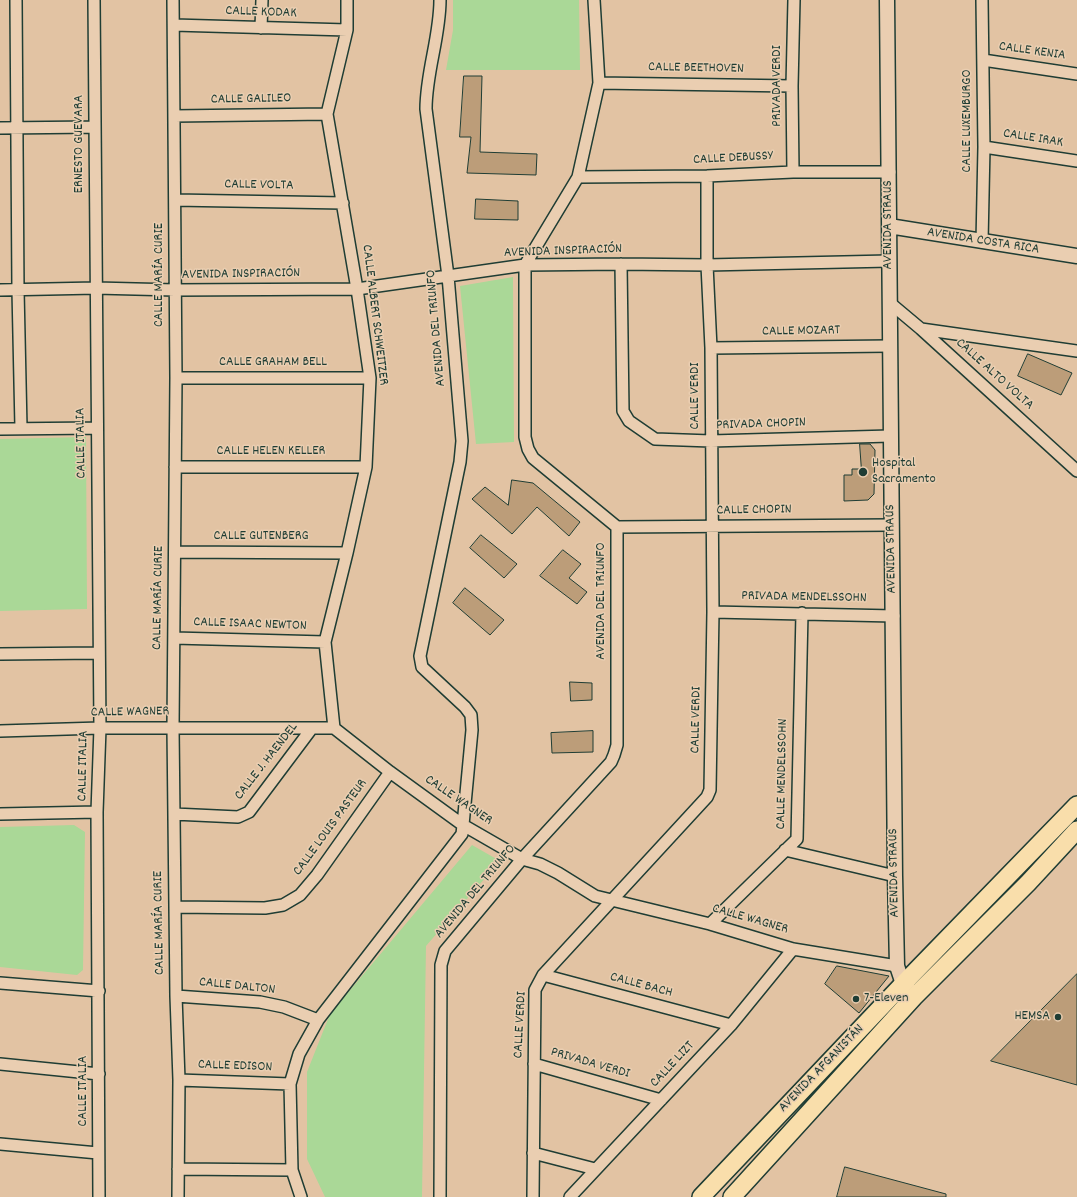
<!DOCTYPE html>
<meta charset="utf-8">
<style>
body{margin:0}
canvas{display:block;background:#e2c3a3}
</style>
<canvas width="1077" height="1197"></canvas>
<script>
const ctx = document.querySelector('canvas').getContext('2d');
ctx.lineJoin = 'round';
function paint(path, color) { ctx.fillStyle = color; ctx.fill(path, 'evenodd'); }
function strokePath(path, color, width, dash) { ctx.strokeStyle = color; ctx.lineWidth = width; ctx.lineCap = dash ? 'butt' : 'round'; ctx.setLineDash(dash || []); ctx.stroke(path); }
function drawText(font, color, halo, rows, align = 'center') {
  ctx.font = font + ' Dekko,sans-serif'; ctx.lineWidth = 3; ctx.setLineDash([]); ctx.textBaseline = 'middle'; ctx.strokeStyle = halo; ctx.fillStyle = color; for (const [text, x, y, turn = 0] of rows) {
    ctx.save(); ctx.translate(x, y); ctx.rotate((+turn || 0) * Math.PI / 180); ctx.textAlign = isNaN(turn) ? turn : align; if (halo) ctx.strokeText(text, 0, 0); ctx.fillText(text, 0, 0); ctx.restore();
  }
}
paint(new Path2D(`
 M 453,0 L 579,0 L 580,70 L 446,70 L 453,30 Z
 M 513,277 L 514,442 L 476,444 L 460,286 Z
 M 86,437 L 87,609 L 0,611 L 0,439 Z
 M 74,825 L 85,832 L 83,970 L 77,975 L 0,967 L 0,827 Z
 M 472,845 L 500,861 L 426,946 L 422,1197 L 325,1197 L 307,1159 L 307,1072 L 330,1014 Z`), '#aad897');
const building = new Path2D(`
 M 464,76 L 482,76 L 480,152 L 537,154 L 536,175 L 467,173 L 471,137 L 460,137 Z
 M 476,199 L 518,201 L 518,220 L 475,219 Z
 M 1028,354 L 1072,373 L 1061,395 L 1018,376 Z
 M 860,444 L 870,444 L 875,450 L 874,494 L 868,500 L 844,501 L 844,475 L 852,475 L 852,469 L 861,469 Z
 M 512,480 L 533,483 L 580,522 L 569,536 L 537,507 L 512,534 L 472,499 L 485,487 L 508,505 Z
 M 481,535 L 517,564 L 504,578 L 470,548 Z
 M 563,550 L 581,564 L 569,578 L 587,592 L 577,604 L 540,576 Z
 M 465,588 L 504,620 L 490,635 L 453,603 Z
 M 570,682 L 592,683 L 592,700 L 571,701 Z
 M 593,731 L 593,752 L 552,753 L 551,733 Z
 M 837,966 L 889,976 L 859,1013 L 825,984 Z
 M 1077,974 L 1077,1085 L 991,1061 Z
 M 845,1167 L 946,1194 L 946,1197 L 837,1197 Z`);
paint(building, '#bc9d79');
strokePath(building, '#1f3d34', 1);
const minor = new Path2D(`
 M 16,0 L 18,290 L 21,428
 M 94,0 L 100,728 L 97,812 L 99,1197
 M 173,0 L 176,378 L 173,728 L 176,996 L 179,1080 L 178,1197
 M 982,0 L 984,147 L 982,242
 M 174,25 L 347,30
 M 261,28 L 262,0
 M 983,60 L 1077,74
 M 599,83 L 792,86
 M 174,116 L 327,114
 M 0,128 L 95,127
 M 984,147 L 1077,161
 M 793,172 L 792,86 L 794,0
 M 578,177 L 707,176 L 793,172 L 890,172
 M 175,200 L 343,203
 M 621,264 L 623,411 L 629,421 L 655,439 L 711,441 L 890,436
 M 0,290 L 96,288 L 175,290 L 357,289 L 525,265 L 621,264 L 707,265 L 889,261
 M 890,303 L 921,329 L 1077,471
 M 921,329 L 1077,351
 M 711,348 L 890,346
 M 176,378 L 370,378
 M 0,429 L 97,428
 M 175,467 L 366,467
 M 617,527 L 891,525
 M 175,552 L 347,553
 M 713,612 L 894,616
 M 174,638 L 325,642
 M 0,654 L 99,653
 M 334,728 L 325,642 L 347,553 L 366,467 L 370,378 L 357,289 L 327,114 L 347,30 L 347,0
 M 0,731 L 100,728 L 334,728 L 390,772 L 463,825 L 522,859 L 540,864 L 558,873 L 595,896 L 710,924 L 793,949 L 897,966
 M 0,814 L 97,812
 M 174,814 L 238,817 L 249,812 L 312,728
 M 785,850 L 895,876
 M 175,907 L 265,908 L 283,905 L 300,895 L 317,875 L 390,772
 M 710,924 L 797,839 L 802,613
 M 543,975 L 731,1025
 M 0,983 L 99,991
 M 176,996 L 260,1002 L 284,1007 L 318,1020
 M 0,1064 L 99,1074
 M 534,1064 L 661,1100
 M 179,1080 L 290,1084
 M 0,1144 L 98,1153
 M 533,1153 L 595,1169
 M 178,1169 L 292,1170
 M 301,1197 L 292,1170 L 290,1084 L 299,1054 L 318,1020 L 462,834 L 463,825 L 472,730 L 471,715 L 465,707 L 422,667 L 420,656 L 460,462 L 462,441 L 448,276 L 426,109 C 426,72 440,37 440,0
 M 440,1197 L 441,965 L 445,951 L 522,859 L 611,762 L 614,755 L 617,745 L 617,527 L 533,458 L 528,449 L 525,437 L 525,265 L 578,177 L 599,83 L 594,0
 M 533,1197 L 535,990 L 543,975 L 707,797 L 710,790 L 713,612 L 711,348 L 707,265 L 707,176
 M 570,1197 L 731,1025 L 793,949`);
const tertiary = new Path2D(`
 M 887,0 L 895,876 L 897,966 L 903,984 L 909,990
 M 889,226 L 1077,256`);
const primary = new Path2D(`
 M 701,1197 L 903,984 L 1077,805
 M 732,1197 L 914,997 L 1028,883 L 1077,830`);
strokePath(minor, '#1f3d34', 14);
strokePath(tertiary, '#1f3d34', 17);
strokePath(primary, '#1f3d34', 20);
strokePath(minor, '#eaceb1', 11);
strokePath(tertiary, '#eaceb1', 14);
strokePath(primary, '#f9deab', 17);
for (const [x, y, r, color] of [
 [863,472,5,"#1f3d34"],
 [856,999,4,"#1f3d34"],
 [1058,1017,4,"#1f3d34"]
]) { const dot = new Path2D(); dot.arc(x, y, r, 0, 2 * Math.PI); ctx.fillStyle = color; ctx.fill(dot); strokePath(dot, '#eaceb1', 1.5); }
drawText('14px', '#1f3d34', '#eaceb1', [
 ["CALLE KODAK",261,13,2],
 ["CALLE KENIA",1032,52,8],
 ["CALLE BEETHOVEN",696,69,1],
 ["PRIVADA VERDI",778,86,-90],
 ["CALLE GALILEO",251,100,-1],
 ["CALLE LUXEMBURGO",968,121,-90],
 ["CALLE IRAK",1033,139,9],
 ["ERNESTO GUEVARA",80,144,-90],
 ["CALLE DEBUSSY",733,159,-3],
 ["CALLE VOLTA",259,186,1],
 ["AVENIDA STRAUS",889,225,-90],
 ["AVENIDA COSTA RICA",983,242,9],
 ["AVENIDA INSPIRACIÓN",563,252,-2],
 ["CALLE MARÍA CURIE",160,275,-90],
 ["AVENIDA INSPIRACIÓN",241,275,-1],
 ["CALLE ALBERT SCHWEITZER",374,315,83],
 ["AVENIDA DEL TRIUNFO",437,328,-95],
 ["CALLE MOZART",801,332,-1],
 ["CALLE GRAHAM BELL",273,363],
 ["CALLE ALTO VOLTA",994,375,42],
 ["CALLE VERDI",696,396,-90],
 ["PRIVADA CHOPIN",761,425,-2],
 ["CALLE ITALIA",82,443,-91],
 ["CALLE HELEN KELLER",271,452],
 ["CALLE CHOPIN",754,511,-1],
 ["CALLE GUTENBERG",261,537],
 ["AVENIDA STRAUS",892,549,-91],
 ["CALLE MARÍA CURIE",159,598,-89],
 ["PRIVADA MENDELSSOHN",804,598,1],
 ["AVENIDA DEL TRIUNFO",602,601,-90],
 ["CALLE ISAAC NEWTON",250,625,2],
 ["CALLE WAGNER",130,713,-1],
 ["CALLE VERDI",697,720,-89],
 ["CALLE J. HAENDEL",267,762,-52],
 ["CALLE ITALIA",84,766,-89],
 ["CALLE MENDELSSOHN",783,774,-89],
 ["CALLE WAGNER",458,801,34],
 ["CALLE LOUIS PASTEUR",331,828,-54],
 ["AVENIDA STRAUS",895,873,-91],
 ["AVENIDA DEL TRIUNFO",476,892,-50],
 ["CALLE WAGNER",750,920,16],
 ["CALLE MARÍA CURIE",160,923,-91],
 ["CALLE BACH",641,986,15],
 ["CALLE DALTON",237,987,6],
 ["CALLE VERDI",521,1025,-87],
 ["PRIVADA VERDI",590,1064,16],
 ["CALLE LIZT",673,1065,-47],
 ["CALLE EDISON",235,1067,2],
 ["AVENIDA AFGANISTÁN",822,1069,-46],
 ["CALLE ITALIA",84,1091,-90]
]);
drawText('14px', '#1f3d34', '#eaceb1', [
 ["Hospital",872,464],
 ["Sacramento",872,480],
 ["7-Eleven",864,999],
 ["HEMSA",1050,1017,"right"]
], 'left');
</script>
